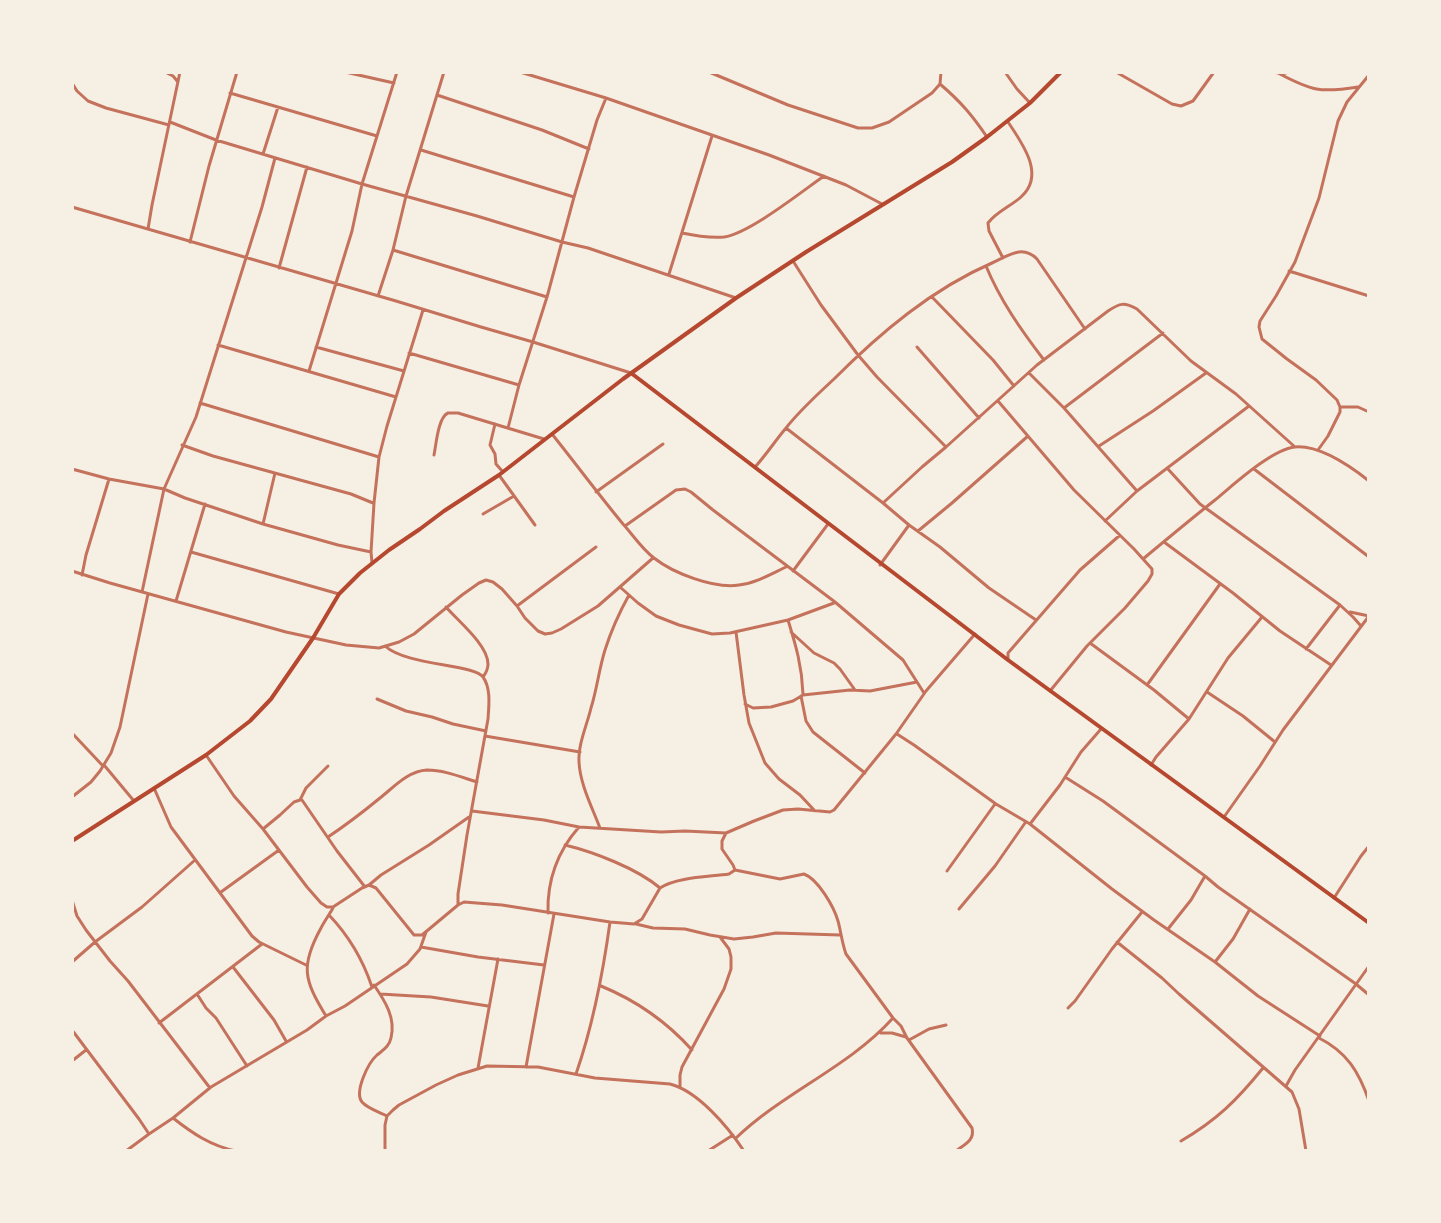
<!DOCTYPE html>
<style>
body{margin:0}
#map{position:relative;width:1441px;height:1223px;overflow:hidden;background:#f6efe4;font-family:Signika,sans-serif}
canvas{display:block}
.frame{position:absolute;inset:0;border:74px solid #f6efe4;pointer-events:none}
</style>
<div id="map">
<canvas width="1441" height="1223"></canvas>
<div class="frame"></div>
</div>
<script>
const ctx = document.querySelector('canvas').getContext('2d');
ctx.lineJoin = 'round';
function strokePath(path, color, width, dash) { ctx.strokeStyle = color; ctx.lineWidth = width; ctx.lineCap = dash ? 'butt' : 'round'; ctx.setLineDash(dash || []); ctx.stroke(path); }
strokePath(new Path2D(`
 M 165,72 L 173,76 L 178,82
 M 345,72 L 394,83
 M 520,72 L 606,98 L 769,155 L 846,185 L 882,204
 M 709,72 L 788,105 L 858,128 L 872,128 L 889,122 L 932,93 L 940,84 L 941,72
 M 1005,72 L 1017,89 L 1030,103
 M 1116,72 L 1172,104 L 1181,106 L 1193,101 L 1214,72
 M 1274,72 L 1282,74 L 1289,72
 M 1278,73 C 1312,91 1320,93 1358,87
 M 72,83 L 77,91 L 88,101 L 106,108 L 169,125
 M 940,84 C 961,102 972,115 987,137
 M 230,93 L 377,136
 M 437,95 L 542,130 L 589,149
 M 170,122 L 216,140 L 362,184 L 477,216 L 562,242 L 588,248 L 736,298
 M 421,150 L 574,197
 M 263,154 L 278,107
 M 72,207 L 396,301 L 481,327 L 533,342 L 631,373
 M 148,229 L 152,205 L 180,72
 M 682,233 C 696,236 710,238 724,237 C 750,233 801,192 824,176
 M 190,242 L 209,166 L 237,72
 M 393,250 L 547,297
 M 1003,258 L 989,231 L 988,223 C 996,212 1011,206 1021,197 C 1046,175 1022,143 1008,122
 M 793,261 L 821,305 L 858,355 L 877,377 L 946,447
 M 986,266 C 1000,300 1021,330 1044,360
 M 279,268 L 307,167
 M 1289,271 L 1369,296
 M 669,274 L 712,136
 M 378,296 L 393,250 L 406,196 L 444,72
 M 932,297 L 993,360 L 1014,386
 M 218,345 L 396,397
 M 316,347 L 404,371
 M 917,347 L 979,418
 M 409,353 L 519,385
 M 309,371 L 352,231 L 362,184 L 397,72
 M 1029,373 L 1064,408 L 1137,491
 M 998,401 L 1074,490 L 1134,549 L 1152,569 L 1152,574 L 1148,581 L 1125,608 L 1087,646 L 1050,691
 M 200,403 L 379,457
 M 1340,407 L 1358,407 L 1369,412
 M 1064,408 L 1163,333
 M 495,424 L 490,445 L 495,454 L 496,464 L 503,472
 M 508,428 L 519,385 L 547,297 L 574,197 L 597,120 L 606,98
 M 786,428 L 883,503
 M 552,434 C 576,464 599,495 623,524 C 633,535 642,549 654,558 C 673,573 714,589 739,585 C 756,583 771,574 786,567
 M 182,445 L 213,456 L 351,494 L 373,503
 M 1099,446 L 1153,411 L 1206,373
 M 1318,450 L 1328,436 L 1340,412 L 1340,407 L 1337,400 L 1316,380 L 1287,359 L 1262,339 L 1259,327 L 1260,321 L 1276,296 L 1295,262 L 1319,198 L 1338,121 L 1347,102 L 1369,75
 M 434,455 C 436,446 438,417 448,413 C 451,413 456,413 458,413 L 544,439
 M 755,467 C 766,455 775,441 786,428 C 800,410 817,395 834,379 C 880,333 932,289 992,263 C 1008,256 1022,244 1037,259 L 1085,329
 M 1167,468 L 1200,504 L 1340,605 L 1353,617 L 1361,626
 M 72,469 L 109,479 L 164,489 L 185,498 L 263,524 L 338,545 L 371,552
 M 1254,469 L 1369,557
 M 499,475 L 535,525
 M 596,492 L 663,444
 M 483,514 L 514,496
 M 1105,521 L 1137,491 L 1249,406
 M 263,524 L 275,473
 M 909,525 L 940,547 L 989,588 L 1036,620
 M 625,526 L 676,490 L 685,489 L 691,492 L 713,510 L 835,602 L 903,660 L 924,693
 M 918,531 L 952,503 L 1028,436
 M 1164,542 L 1233,593 L 1280,631 L 1331,665
 M 191,552 L 339,594
 M 1143,559 C 1167,539 1191,519 1215,500 C 1232,486 1272,449 1295,447 C 1320,445 1350,466 1369,481
 M 372,563 L 371,552 L 374,503 L 379,457 L 387,426 L 423,310
 M 880,565 L 909,525 L 883,503 L 922,467 L 946,447 L 1037,365 L 1108,311 C 1120,303 1124,302 1137,309 L 1191,361 L 1236,394 L 1295,447
 M 72,571 L 110,583 L 286,632 L 346,645 L 379,648 L 399,642 L 414,634 L 462,595 L 479,583 L 486,580 L 493,582 L 502,589 L 517,606 L 525,618 L 538,631 L 545,634 L 552,633 L 561,629 L 598,606 L 653,558
 M 793,571 L 828,524
 M 82,575 L 86,555 L 109,479
 M 620,587 L 638,603 L 656,616 L 679,625 L 712,634 L 730,633 L 788,620 L 834,603
 M 142,592 L 164,489 L 196,417 L 262,207 L 275,158
 M 176,601 L 205,504
 M 517,606 L 596,547
 M 446,607 C 458,621 488,645 488,664 C 488,669 486,673 483,677
 M 1350,612 L 1369,616
 M 788,620 C 796,646 802,666 803,694
 M 736,632 L 744,695 L 749,723 L 765,763 L 779,779 L 800,795 L 815,811
 M 791,632 L 814,653 L 834,663 L 840,669 L 855,690
 M 1090,643 L 1154,690 L 1189,719
 M 385,646 C 407,666 474,664 483,677 C 491,688 489,705 488,719 L 467,835 L 458,894 L 458,905
 M 1306,649 L 1340,605
 M 1008,660 L 1008,653 L 1080,570 L 1119,536
 M 1147,685 L 1220,584
 M 1207,692 L 1243,716 L 1275,742
 M 801,696 L 806,721 L 813,732 L 865,773
 M 377,699 L 406,711 L 432,717 L 453,724 L 486,731
 M 745,704 L 753,708 L 771,707 L 793,701 L 803,695 L 850,690 L 870,691 L 917,682
 M 72,733 L 103,766
 M 897,734 L 914,745 L 996,804 L 1030,824 L 1112,889 L 1154,920 L 1215,962 L 1258,996 L 1320,1036
 M 485,736 L 580,752
 M 206,755 L 234,796 L 263,829 L 307,887 L 321,903 L 327,907 L 333,907 L 362,888 L 369,885 L 376,888 L 414,935 L 422,935 L 458,905 L 464,902 L 502,905 L 610,922 L 634,924 L 642,919 L 660,888 C 677,877 708,877 729,874 L 735,870 L 733,865 L 722,849 L 722,841 L 726,833 L 754,821 L 783,810 L 798,809 L 830,812 L 834,810 L 896,734 L 926,691 L 975,634
 M 104,765 L 134,801
 M 1151,765 L 1156,757 L 1189,719 L 1228,658 L 1262,617
 M 1065,777 L 1103,801 L 1205,876 L 1218,887 L 1356,984 L 1369,995
 M 154,788 L 171,827 L 252,936 L 259,942 L 306,965
 M 72,797 L 91,782 L 100,771 L 111,753 L 120,727 L 148,594
 M 300,800 L 306,788 L 328,766
 M 472,811 L 544,820 L 579,827 L 661,832 L 685,831 L 726,833
 M 1224,817 L 1260,766 L 1283,730 L 1369,616
 M 1030,824 L 1060,785 L 1081,752 L 1101,729
 M 600,828 C 592,807 580,784 579,762 C 578,744 587,725 591,708 C 597,689 599,669 605,650 C 611,631 619,613 629,595
 M 263,829 L 280,815 L 294,802 L 300,800 L 302,800 L 337,851 L 365,887
 M 328,837 C 346,825 363,812 380,798 C 394,787 408,771 427,770 C 444,770 461,777 477,782
 M 565,845 C 594,852 638,869 660,888
 M 735,870 L 780,879 L 804,874 C 818,879 834,907 838,921 C 841,932 842,943 846,954 L 893,1018 L 901,1026 L 907,1038 L 972,1128 C 975,1140 965,1144 956,1151
 M 947,871 L 995,804
 M 369,885 L 381,875 L 429,845 L 469,817
 M 221,892 L 279,850
 M 1334,898 L 1361,856 L 1369,846
 M 72,900 L 77,916 L 86,930 L 110,961 L 128,981 L 210,1088
 M 959,909 L 995,866 L 1025,823
 M 548,913 C 547,880 557,852 579,827
 M 329,915 C 349,936 363,960 372,987
 M 636,924 L 653,928 L 685,929 L 710,935 L 734,939 L 753,937 L 776,933 L 840,935
 M 1168,929 L 1191,900 L 1205,876
 M 1117,942 L 1162,978 L 1179,994 L 1292,1092 L 1299,1109 L 1306,1151
 M 421,947 L 478,957 L 544,965
 M 72,962 L 95,942 L 142,907 L 195,860
 M 1215,962 L 1233,939 L 1250,909
 M 233,967 L 274,1020 L 286,1041
 M 374,985 C 385,1001 396,1018 391,1038 C 389,1047 383,1050 377,1055 C 368,1063 354,1092 362,1102 C 368,1109 380,1112 387,1116
 M 601,986 C 635,1000 667,1022 692,1050
 M 197,994 L 206,1008 L 216,1018 L 247,1066
 M 380,994 L 431,997 L 488,1006
 M 1068,1008 L 1075,1001 L 1112,949 L 1142,912
 M 326,1016 C 304,980 300,966 321,928 C 324,922 329,915 333,908
 M 159,1023 L 262,944
 M 72,1030 L 139,1119 L 149,1134
 M 881,1033 L 892,1033 L 906,1037
 M 1319,1038 C 1347,1052 1359,1072 1369,1101
 M 909,1040 L 929,1029 L 946,1025
 M 72,1061 L 86,1050
 M 526,1067 L 554,914
 M 478,1068 L 498,959
 M 576,1074 C 593,1025 603,973 610,922
 M 1286,1086 L 1295,1070 L 1369,966
 M 680,1087 L 680,1075 L 682,1067 L 724,989 L 731,969 L 731,957 L 729,949 L 720,937
 M 173,1118 C 192,1133 211,1146 236,1151
 M 736,1138 C 784,1092 849,1067 893,1018
 M 1181,1141 C 1217,1120 1237,1100 1263,1068
 M 126,1151 L 149,1134 L 173,1118 L 211,1087 L 307,1030 L 326,1016 L 345,1006 L 407,964 L 420,949 L 426,932
 M 385,1151 L 385,1125 L 387,1116 L 393,1110 L 399,1105 L 436,1085 L 458,1075 L 487,1066 L 538,1067 L 595,1078 L 670,1084 C 698,1091 728,1127 744,1151
 M 708,1151 L 733,1135`), '#c5725c', 3);
strokePath(new Path2D(`
 M 631,373 L 1008,660 L 1369,923
 M 72,841 L 206,755 L 250,721 L 271,699 L 313,638 L 339,594 L 360,573 L 389,550 L 420,529 L 444,511 L 499,475 L 623,379 L 736,298 L 806,252 L 952,162 L 987,137 L 1030,103 L 1061,72`), '#b5482f', 4);
</script>
